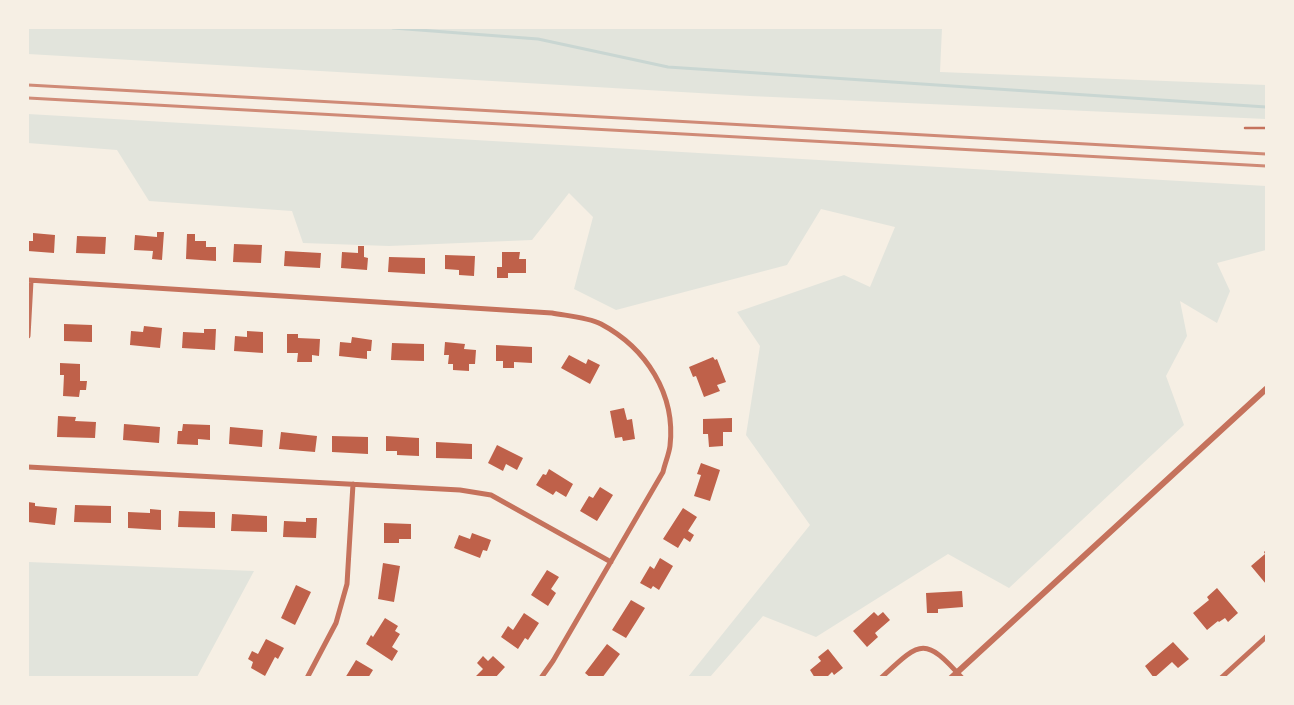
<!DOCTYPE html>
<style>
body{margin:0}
#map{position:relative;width:1294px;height:705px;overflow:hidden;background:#f6efe4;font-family:"Asap Condensed",sans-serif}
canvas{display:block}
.frame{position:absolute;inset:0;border:29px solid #f6efe4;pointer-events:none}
</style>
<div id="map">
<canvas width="1294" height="705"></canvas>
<div class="frame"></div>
</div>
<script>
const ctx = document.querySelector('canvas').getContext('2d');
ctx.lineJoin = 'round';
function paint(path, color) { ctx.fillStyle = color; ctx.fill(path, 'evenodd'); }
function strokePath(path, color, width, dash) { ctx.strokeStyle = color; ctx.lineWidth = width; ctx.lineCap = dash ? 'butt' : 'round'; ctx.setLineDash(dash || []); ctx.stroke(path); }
paint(new Path2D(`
 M 28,28 L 942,28 L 940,72 L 1266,85 L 1266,119 L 750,96 L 28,54 Z
 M 28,114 L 1266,186 L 1266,250 L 1217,263 L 1230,291 L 1217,323 L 1180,301 L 1187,336 L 1166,376 L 1184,425 L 1009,588 L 948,554 L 816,637 L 763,616 L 710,677 L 688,677 L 810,525 L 746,435 L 760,346 L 737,312 L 844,275 L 870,287 L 895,227 L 821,209 L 787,265 L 616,310 L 574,289 L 593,217 L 569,193 L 532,240 L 389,246 L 303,243 L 292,211 L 149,201 L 117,150 L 28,143 Z
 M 28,562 L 254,571 L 197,677 L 28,678 Z`), '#e2e4dc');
strokePath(new Path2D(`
 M 393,28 L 538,39 L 668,67 L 1266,107`), '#c9d6d2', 3);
paint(new Path2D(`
 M 157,232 L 164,232 L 162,260 L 152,259 L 153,251 L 134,250 L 135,235 L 157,237 Z
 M 33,233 L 55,235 L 54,253 L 28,251 L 29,241 L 33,241 Z
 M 187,234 L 195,234 L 195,241 L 206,241 L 206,247 L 216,247 L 216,261 L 186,259 Z
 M 77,236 L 106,237 L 105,254 L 76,253 Z
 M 234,244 L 262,245 L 261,263 L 233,262 Z
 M 358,246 L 364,246 L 364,257 L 368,258 L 367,270 L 341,268 L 342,252 L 358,253 Z
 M 285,251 L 321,253 L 320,268 L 284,266 Z
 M 502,252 L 520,252 L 519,259 L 526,259 L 526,273 L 508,273 L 508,278 L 497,278 L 497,267 L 502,267 Z
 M 445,255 L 475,256 L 474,276 L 459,275 L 459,270 L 445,269 Z
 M 389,257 L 425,258 L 425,274 L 388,272 Z
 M 64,324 L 92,325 L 92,342 L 64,341 Z
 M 144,326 L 162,328 L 160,348 L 130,345 L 131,331 L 143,332 Z
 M 204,329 L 216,329 L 215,350 L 182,348 L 183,332 L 204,333 Z
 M 247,331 L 263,332 L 263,353 L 234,351 L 235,336 L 247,337 Z
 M 287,334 L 298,334 L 298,338 L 320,339 L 319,356 L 312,355 L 312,362 L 297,362 L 298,353 L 287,353 Z
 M 352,337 L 372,340 L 371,351 L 367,351 L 367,359 L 339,356 L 340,342 L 351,343 Z
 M 445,342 L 465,344 L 464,349 L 476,350 L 475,364 L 469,364 L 469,371 L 453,370 L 453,364 L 448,364 L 449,355 L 444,355 Z
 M 392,343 L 424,344 L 424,361 L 391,360 Z
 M 496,345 L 532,347 L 532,363 L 514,362 L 514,368 L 503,368 L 503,361 L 496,361 Z
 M 569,355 L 586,364 L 588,359 L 600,365 L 590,384 L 561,368 Z
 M 713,357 L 715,360 L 717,359 L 726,382 L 717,385 L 720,391 L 704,397 L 696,376 L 693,377 L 689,367 Z
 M 60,363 L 80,364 L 80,381 L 87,381 L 86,390 L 80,390 L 79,397 L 63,396 L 64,375 L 60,375 Z
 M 624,408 L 627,420 L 632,419 L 635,439 L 623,441 L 622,437 L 615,438 L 610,411 Z
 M 58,416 L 76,417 L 75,421 L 96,422 L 95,438 L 57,437 Z
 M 732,418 L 732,432 L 723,432 L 723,446 L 709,447 L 708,434 L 703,434 L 703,419 Z
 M 124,424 L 160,427 L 159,443 L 123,440 Z
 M 183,424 L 210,425 L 210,440 L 198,439 L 198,445 L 177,444 L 178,431 L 182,431 Z
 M 230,427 L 263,430 L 262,447 L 229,444 Z
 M 281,432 L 317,436 L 315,452 L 279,449 Z
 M 332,436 L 368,437 L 368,454 L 332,452 Z
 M 386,436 L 419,438 L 419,456 L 397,455 L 397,451 L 386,451 Z
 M 436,442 L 472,444 L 472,459 L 436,458 Z
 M 497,445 L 523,458 L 517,470 L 506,464 L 503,471 L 488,463 Z
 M 701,463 L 720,470 L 710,501 L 694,496 L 701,475 L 697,474 Z
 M 549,469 L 573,484 L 566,497 L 556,491 L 553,495 L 536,485 L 543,474 L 546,475 Z
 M 600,487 L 613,495 L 597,521 L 580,511 L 589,496 L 593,498 Z
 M 28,502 L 35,503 L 35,506 L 57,508 L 55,525 L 28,522 Z
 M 75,505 L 111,506 L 111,523 L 74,522 Z
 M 683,508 L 697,517 L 688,531 L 694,535 L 690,542 L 684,538 L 678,548 L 663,539 Z
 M 150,509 L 161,510 L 161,530 L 128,528 L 128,512 L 150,513 Z
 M 179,511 L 215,512 L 215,528 L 178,527 Z
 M 232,514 L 267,516 L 267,532 L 231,531 Z
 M 306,518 L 317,518 L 316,538 L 283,537 L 284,521 L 306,522 Z
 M 384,523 L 411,524 L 411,539 L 399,539 L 399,543 L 384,543 Z
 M 472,533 L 491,540 L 487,551 L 483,550 L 480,558 L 454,548 L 459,535 L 470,539 Z
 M 1266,550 L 1266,584 L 1251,566 L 1265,554 L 1264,552 Z
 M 660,558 L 673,566 L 659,590 L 653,586 L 651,589 L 640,583 L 650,566 L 654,569 Z
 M 383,563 L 400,566 L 394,602 L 378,599 Z
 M 547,570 L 559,577 L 551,589 L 556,593 L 548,606 L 531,595 Z
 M 296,585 L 311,592 L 295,625 L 281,618 Z
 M 1217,588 L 1238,613 L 1228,622 L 1225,618 L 1219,622 L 1218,621 L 1207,630 L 1193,613 L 1209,600 L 1207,597 Z
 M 962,591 L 963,607 L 938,609 L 938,613 L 927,613 L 926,593 Z
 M 631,600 L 645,608 L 626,638 L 612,630 Z
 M 874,612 L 878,616 L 883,612 L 890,620 L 875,633 L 878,637 L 867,647 L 853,631 Z
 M 524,613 L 539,623 L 528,640 L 525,638 L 518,649 L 501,637 L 508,626 L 513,630 Z
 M 385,618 L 398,626 L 395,631 L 400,634 L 392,647 L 398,651 L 392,661 L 366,644 L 371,635 L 373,637 Z
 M 266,639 L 284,648 L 278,659 L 275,657 L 265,676 L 251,668 L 253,662 L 248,659 L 252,651 L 258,654 Z
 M 1173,642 L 1189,659 L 1178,668 L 1172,662 L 1154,678 L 1145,666 Z
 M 607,644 L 620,654 L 602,678 L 591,678 L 585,673 Z
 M 828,649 L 843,668 L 834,675 L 832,672 L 826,678 L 815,678 L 810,670 L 821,661 L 818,657 Z
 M 483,656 L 488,661 L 493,656 L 505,667 L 495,678 L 474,678 L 483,669 L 477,663 Z
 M 356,660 L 373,670 L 368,678 L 345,678 Z`), '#bf614a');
strokePath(new Path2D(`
 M 1245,128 L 1266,128`), '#c5725c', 2.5);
strokePath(new Path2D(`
 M 28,280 L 552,313 C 568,316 587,317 601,324 C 646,348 676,394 670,446 C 669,454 665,463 663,472 L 553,661 L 541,678
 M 28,336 L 31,281
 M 28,467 L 460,490 L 491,495 L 611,562
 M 307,678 L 336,623 L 347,584 L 353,484
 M 881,678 C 920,642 924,635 962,678
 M 1221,678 L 1266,637`), '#c5725c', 5);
strokePath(new Path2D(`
 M 951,678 L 1266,389`), '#c5725c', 6);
strokePath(new Path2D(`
 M 28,85 L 1266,154
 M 28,98 L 1266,166`), '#cf8b77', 3);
</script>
